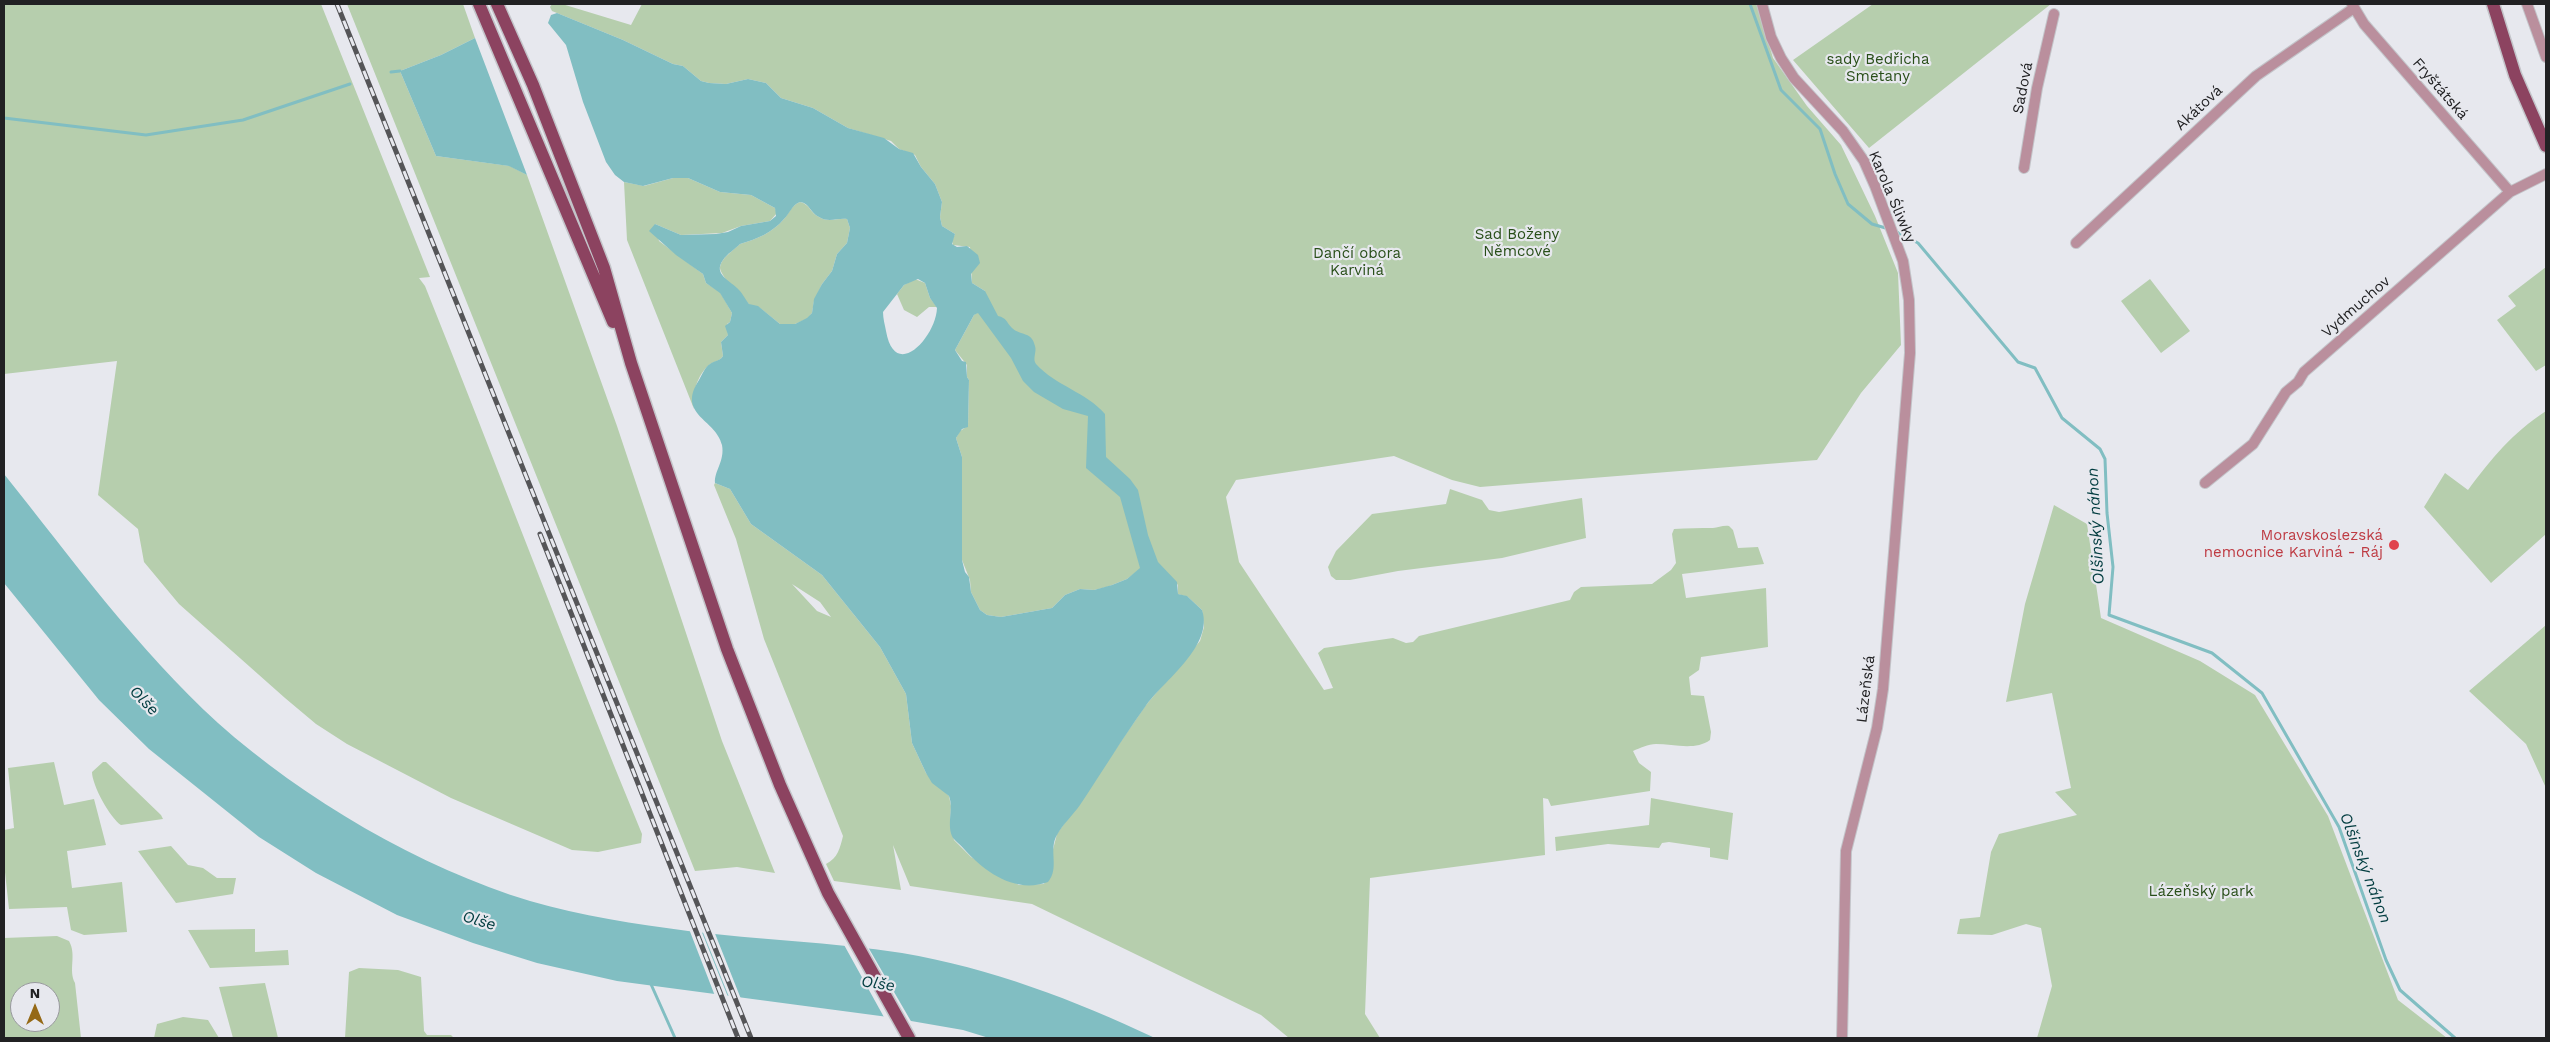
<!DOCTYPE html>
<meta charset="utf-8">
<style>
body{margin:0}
#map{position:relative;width:2550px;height:1042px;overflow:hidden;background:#e7e8ee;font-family:"Work Sans",sans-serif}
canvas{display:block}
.frame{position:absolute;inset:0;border:5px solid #212123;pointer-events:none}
.north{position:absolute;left:10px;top:982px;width:50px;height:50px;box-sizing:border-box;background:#e7e8ee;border:1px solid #98989d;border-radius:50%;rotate:0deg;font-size:14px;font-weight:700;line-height:20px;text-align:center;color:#212123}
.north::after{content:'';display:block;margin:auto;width:18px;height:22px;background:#956916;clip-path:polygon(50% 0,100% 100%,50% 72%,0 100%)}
</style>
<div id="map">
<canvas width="2550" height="1042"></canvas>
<div class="frame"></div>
<div class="north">N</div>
</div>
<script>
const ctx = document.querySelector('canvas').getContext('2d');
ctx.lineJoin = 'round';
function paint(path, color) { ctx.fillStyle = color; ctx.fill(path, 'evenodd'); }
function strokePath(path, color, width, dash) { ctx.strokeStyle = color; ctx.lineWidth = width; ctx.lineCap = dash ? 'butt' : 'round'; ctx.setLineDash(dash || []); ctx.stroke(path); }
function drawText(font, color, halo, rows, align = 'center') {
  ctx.font = font + ' "Work Sans",sans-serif'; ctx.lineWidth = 4.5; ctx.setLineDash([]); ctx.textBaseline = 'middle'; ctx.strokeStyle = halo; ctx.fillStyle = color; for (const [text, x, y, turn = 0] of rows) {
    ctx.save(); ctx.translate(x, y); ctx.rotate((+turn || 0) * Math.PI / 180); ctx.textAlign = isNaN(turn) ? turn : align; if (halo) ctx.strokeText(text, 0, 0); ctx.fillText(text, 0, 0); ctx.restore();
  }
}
paint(new Path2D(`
 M 4,4 L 321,4 L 430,277 L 419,278 L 425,286 C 498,468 567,652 642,834 L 641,843 L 598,852 L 572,850 L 451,798 L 347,744 L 316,724 L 285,698 L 179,604 L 144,562 L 138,529 L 98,495 L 117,361 L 4,374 Z
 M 347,4 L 463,4 L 475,38 L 441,55 L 400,71 L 436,156 L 510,166 L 527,175 L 617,426 L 722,741 L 775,873 L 737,867 L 695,871 Z
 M 552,4 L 562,4 L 631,25 L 642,4 L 1757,4 L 1773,58 L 1807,106 L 1841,145 L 1875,216 L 1898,273 L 1901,345 L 1861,393 L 1817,460 L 1480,487 L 1452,480 L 1394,456 L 1236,480 L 1226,497 L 1239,562 L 1324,690 L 1333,688 L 1318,653 L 1324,648 L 1393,638 L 1406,643 L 1413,642 L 1419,636 L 1570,600 L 1574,592 L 1581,587 L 1652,584 L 1671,570 L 1676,563 L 1672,534 L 1674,529 C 1687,528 1700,528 1713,528 C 1718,528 1723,525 1729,526 L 1733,530 L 1738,548 L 1758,547 L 1764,564 L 1682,574 L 1686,598 L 1766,588 L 1768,647 L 1701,657 L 1699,670 L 1689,677 L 1691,695 L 1704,696 L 1711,732 L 1710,740 C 1695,751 1673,744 1656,744 C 1648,744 1640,748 1633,751 L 1639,763 L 1651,772 L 1650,791 L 1551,806 L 1548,799 L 1543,798 L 1545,855 L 1370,878 L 1365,1014 L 1380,1038 L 1289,1038 L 1261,1015 L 1032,904 L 910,886 L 893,845 L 901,890 L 834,881 L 826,864 C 838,858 840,848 843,836 L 764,639 L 736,539 L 714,485 L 715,483 L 730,489 L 751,524 L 822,575 L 880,647 L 906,694 L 912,743 L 926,773 L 949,796 L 951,806 L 950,823 L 954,840 L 971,857 L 1019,885 L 1044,884 L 1057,834 L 1146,705 L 1200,641 L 1204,627 L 1202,610 L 1188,597 L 1178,594 L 1178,585 L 1160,565 L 1139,570 L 1127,579 L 1107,587 L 1094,590 L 1080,589 L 1065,595 L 1052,608 L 1001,617 L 987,615 L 980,610 L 971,592 L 970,580 L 962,560 L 962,457 L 956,438 L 960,431 L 968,426 L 969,380 L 967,377 L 967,365 L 955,350 L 974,315 L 977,313 L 985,291 L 972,283 L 970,247 L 953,245 L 952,241 L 955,234 L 942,226 L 940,217 L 942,202 L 935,184 L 921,167 L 915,155 L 899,149 L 891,141 L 848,128 L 813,108 L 781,98 L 766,83 L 748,79 L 726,84 L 709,83 L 701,81 L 683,66 L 673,64 L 623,40 L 552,11 L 550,7 ZM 792,584 L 820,602 L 831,617 L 817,611 Z
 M 1873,4 L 2051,4 L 1869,148 L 1793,60 Z
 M 673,178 L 688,178 L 720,192 L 751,195 L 775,208 L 777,213 L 770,221 L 741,226 L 722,233 L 681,235 L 655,224 L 659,241 L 703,274 L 706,283 L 720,292 L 732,313 L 730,322 L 727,324 L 728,335 L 721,342 L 723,356 C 719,362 714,361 709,365 C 698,374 691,395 694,409 L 627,240 L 624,182 L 644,186 Z
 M 800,202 C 810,204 810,213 819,217 C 829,223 837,218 847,219 L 850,228 L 847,243 L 837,254 L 832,271 L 822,284 L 814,301 L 812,313 L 807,319 L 795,324 L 780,324 L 760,308 C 756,306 751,307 749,304 C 742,298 719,275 720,267 C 721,258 734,250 740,244 C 757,239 772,233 784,219 C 790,212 792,205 800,202 Z
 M 2546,267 L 2546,365 L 2536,371 L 2497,320 L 2516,306 L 2508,296 Z
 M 915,279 L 925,283 L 930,298 L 937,307 L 929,307 L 917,317 L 904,310 L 897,294 L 904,285 Z
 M 2150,279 L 2190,331 L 2161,353 L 2121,301 Z
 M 2546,411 L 2546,534 L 2491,583 L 2424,507 L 2445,473 L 2468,490 C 2492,458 2512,433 2546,411 Z
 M 1450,489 L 1482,500 L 1489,510 L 1499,512 L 1582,498 L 1586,538 L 1502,558 L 1398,571 L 1350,580 L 1336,580 L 1331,576 L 1328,567 L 1336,551 L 1372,514 L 1446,504 Z
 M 2054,505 L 2087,524 L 2101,618 L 2200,661 L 2255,695 L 2328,816 L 2398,1000 L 2447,1038 L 2037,1038 L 2052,986 L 2041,928 L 2026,924 L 1992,935 L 1957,934 L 1960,919 L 1980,917 L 1991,852 L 1999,834 L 2077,815 L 2055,792 L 2071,788 L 2052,693 L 2006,702 L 2025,604 Z
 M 2546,625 L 2546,788 L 2526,744 L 2469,691 Z
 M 54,762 L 64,805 L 94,799 L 106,845 L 67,851 L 72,888 L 122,882 L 127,932 L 84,935 L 71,930 L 67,907 L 9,909 L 4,863 L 4,830 L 14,828 L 8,768 Z
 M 103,762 L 106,762 L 161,815 L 163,819 L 121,825 C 110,818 92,785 92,772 Z
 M 1651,798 L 1733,813 L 1728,860 L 1710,857 L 1710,848 L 1669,842 L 1662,843 L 1659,848 L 1608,844 L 1556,851 L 1555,837 L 1649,825 Z
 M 171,846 L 188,865 L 203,868 L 217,878 L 236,878 L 233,894 L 176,903 L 138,851 Z
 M 255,929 L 255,952 L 288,950 L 289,965 L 210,968 L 188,930 Z
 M 57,936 L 69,941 C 77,955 68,970 75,983 L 81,1038 L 4,1038 L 4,938 ZM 20,992 L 50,992 L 50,1022 L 20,1022 Z
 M 359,968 L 398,970 L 421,977 L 424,1031 L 427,1035 L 451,1035 L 454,1038 L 345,1038 L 349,972 Z
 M 265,983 L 278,1038 L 233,1038 L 219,987 Z
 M 183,1017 L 208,1020 L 219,1038 L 154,1038 L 157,1024 Z`), '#b6cead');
paint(new Path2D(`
 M 557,13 L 623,40 L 673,64 L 683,66 L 701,81 L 709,83 L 726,84 L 748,79 L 766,83 L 781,98 L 813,108 L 848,128 L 884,138 L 899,149 L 913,153 L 921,167 L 935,184 L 942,202 L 940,217 L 942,226 L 955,234 L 952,244 L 957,247 L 967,246 L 978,255 L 980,263 L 971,274 L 972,283 L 985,291 L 998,316 C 1007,318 1006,322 1012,328 C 1020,336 1032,331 1035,346 C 1037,352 1032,359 1036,364 C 1056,386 1086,392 1105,414 L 1106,457 L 1130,479 L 1138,490 L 1148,535 L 1158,562 L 1177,582 L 1178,594 L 1187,596 L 1202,610 C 1214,646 1164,680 1145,707 C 1122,739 1102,772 1080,805 C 1073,815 1063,824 1057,835 C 1048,850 1060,868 1048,882 C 1015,894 985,872 964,849 C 961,845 956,842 953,838 C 946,825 954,809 949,796 L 932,783 L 926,773 L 912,743 L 906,694 L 880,647 L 822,575 L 751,524 L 730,489 L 715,483 C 714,471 725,461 722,445 C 716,419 676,415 699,380 C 702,375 705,367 710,364 C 715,360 719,362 723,356 L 721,342 L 728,335 L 725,326 L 730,322 L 732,313 L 720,293 L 706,283 L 703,274 L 676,255 L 649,231 L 655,224 L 681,235 L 716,234 L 728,232 L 741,226 L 770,221 L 776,216 L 775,208 L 751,195 L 720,192 L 688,178 L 673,178 L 643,186 L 624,182 L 615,175 L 606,162 L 583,102 L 566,45 L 548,23 L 551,15 ZM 800,202 C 810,203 810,213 819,217 C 829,223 836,218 847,219 L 850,228 L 847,243 L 837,254 L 832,271 L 822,284 L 814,299 L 812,313 L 807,318 L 795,324 L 780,324 L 758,306 L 749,304 C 745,299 742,292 737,288 C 729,280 713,274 723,260 C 727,254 735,249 740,244 C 757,239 772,233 784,219 C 790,213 792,205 800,202 ZM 918,279 L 925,283 L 930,298 L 937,308 C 936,337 895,382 886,331 C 885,325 883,319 883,312 L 904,285 ZM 978,313 L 1011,358 L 1023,381 L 1034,392 L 1063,409 L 1088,416 L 1086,468 L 1120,497 L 1140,568 L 1127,579 L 1112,585 L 1094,590 L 1080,589 L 1065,595 L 1052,608 L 1001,617 L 987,615 L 980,610 L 971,592 L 969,577 L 965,572 L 962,560 L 962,457 L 956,438 L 962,429 L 968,427 L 969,380 L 967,377 L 966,362 L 962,361 L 955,350 L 974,315 Z
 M 475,38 L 527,175 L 509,166 L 436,156 L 400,71 L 441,55 Z
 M 4,474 C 72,559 137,649 218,723 C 303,799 421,868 530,901 C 581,916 636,924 688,931 C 759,940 831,942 902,953 C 991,968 1074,1000 1155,1038 L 989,1038 L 963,1030 L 888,1017 L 617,981 L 537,963 L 473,943 L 397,915 L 316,873 L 259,837 L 149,749 L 99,700 L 4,583 Z`), '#81bec2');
paint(new Path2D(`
 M 689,929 L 701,930 L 728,997 L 715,996 Z
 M 702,930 L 714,931 L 741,999 L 729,997 Z
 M 843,943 L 868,947 L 912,1023 L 885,1019 Z`), '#e7e8ee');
strokePath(new Path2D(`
 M 1750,4 L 1781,90 L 1820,129 L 1835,174 L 1848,204 L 1872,224 L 1889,229
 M 391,72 L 400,71
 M 4,118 L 146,135 L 243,120 L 350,84
 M 1895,231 L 1918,243 L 2018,362 L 2035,368 L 2062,418 L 2100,449 L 2105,459 L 2107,513 L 2113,567 L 2109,615 L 2212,653 L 2262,693 L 2339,827 L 2386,960 L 2400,990 L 2455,1038
 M 650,982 L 675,1038`), '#81bec2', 3);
const minor = new Path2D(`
 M 1762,4 L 1771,37 L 1781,58 L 1794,78 L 1843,131 L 1864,161 L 1875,186 L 1903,261 L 1909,300 L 1910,353 L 1883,689 L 1877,728 L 1846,851 L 1842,1038
 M 2352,4 L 2364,24 L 2510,192
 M 2527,4 L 2546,57
 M 2024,168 L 2037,88 L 2054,14
 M 2076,243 L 2256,76 L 2354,8
 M 2205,483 L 2253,444 L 2286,392 L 2298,382 L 2304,372 L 2510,192 L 2546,174`);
const primary = new Path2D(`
 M 479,4 L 613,322
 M 497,4 L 533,85 L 604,268 L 631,363 L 727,649 L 780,785 L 828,893 L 909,1038
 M 2493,4 L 2515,75 L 2546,146`);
strokePath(minor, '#c3c4c9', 12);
strokePath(primary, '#c3c4c9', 15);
strokePath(minor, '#ba8f9d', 10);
strokePath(primary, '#8c4360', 12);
const rail = new Path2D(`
 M 337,4 L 751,1038
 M 540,534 L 738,1038`);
strokePath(rail, '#555558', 5);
strokePath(rail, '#e7e8ee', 3, [9]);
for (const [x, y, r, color] of [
 [2394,545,6,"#e0444e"]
]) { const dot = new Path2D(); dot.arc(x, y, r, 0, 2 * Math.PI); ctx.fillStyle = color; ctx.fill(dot); strokePath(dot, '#e7e8ee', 2); }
drawText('15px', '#284e18', '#e7e8ee', [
 ["sady Bedřicha",1878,60],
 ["Smetany",1878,77],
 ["Sad Boženy",1517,235],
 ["Němcové",1517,252],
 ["Dančí obora",1357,254],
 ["Karviná",1357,271],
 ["Lázeňský park",2201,892]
]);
drawText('15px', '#212123', '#e7e8ee', [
 ["Sadová",2023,88,-79],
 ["Fryštátská",2440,89,49],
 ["Akátová",2199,108,-43],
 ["Karola Śliwky",1892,197,67],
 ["Vydmuchov",2356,307,-41],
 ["Lázeňská",1866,689,-83]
]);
drawText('15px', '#be3a42', '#e7e8ee', [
 ["Moravskoslezská",2383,536],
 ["nemocnice Karviná - Ráj",2383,553]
], 'right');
drawText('italic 16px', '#003c3f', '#e7e8ee', [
 ["Olšinský náhon",2096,526,-93],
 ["Olše",144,701,46],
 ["Olšinský náhon",2365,868,69],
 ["Olše",479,921,16],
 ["Olše",878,984,9]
]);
</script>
